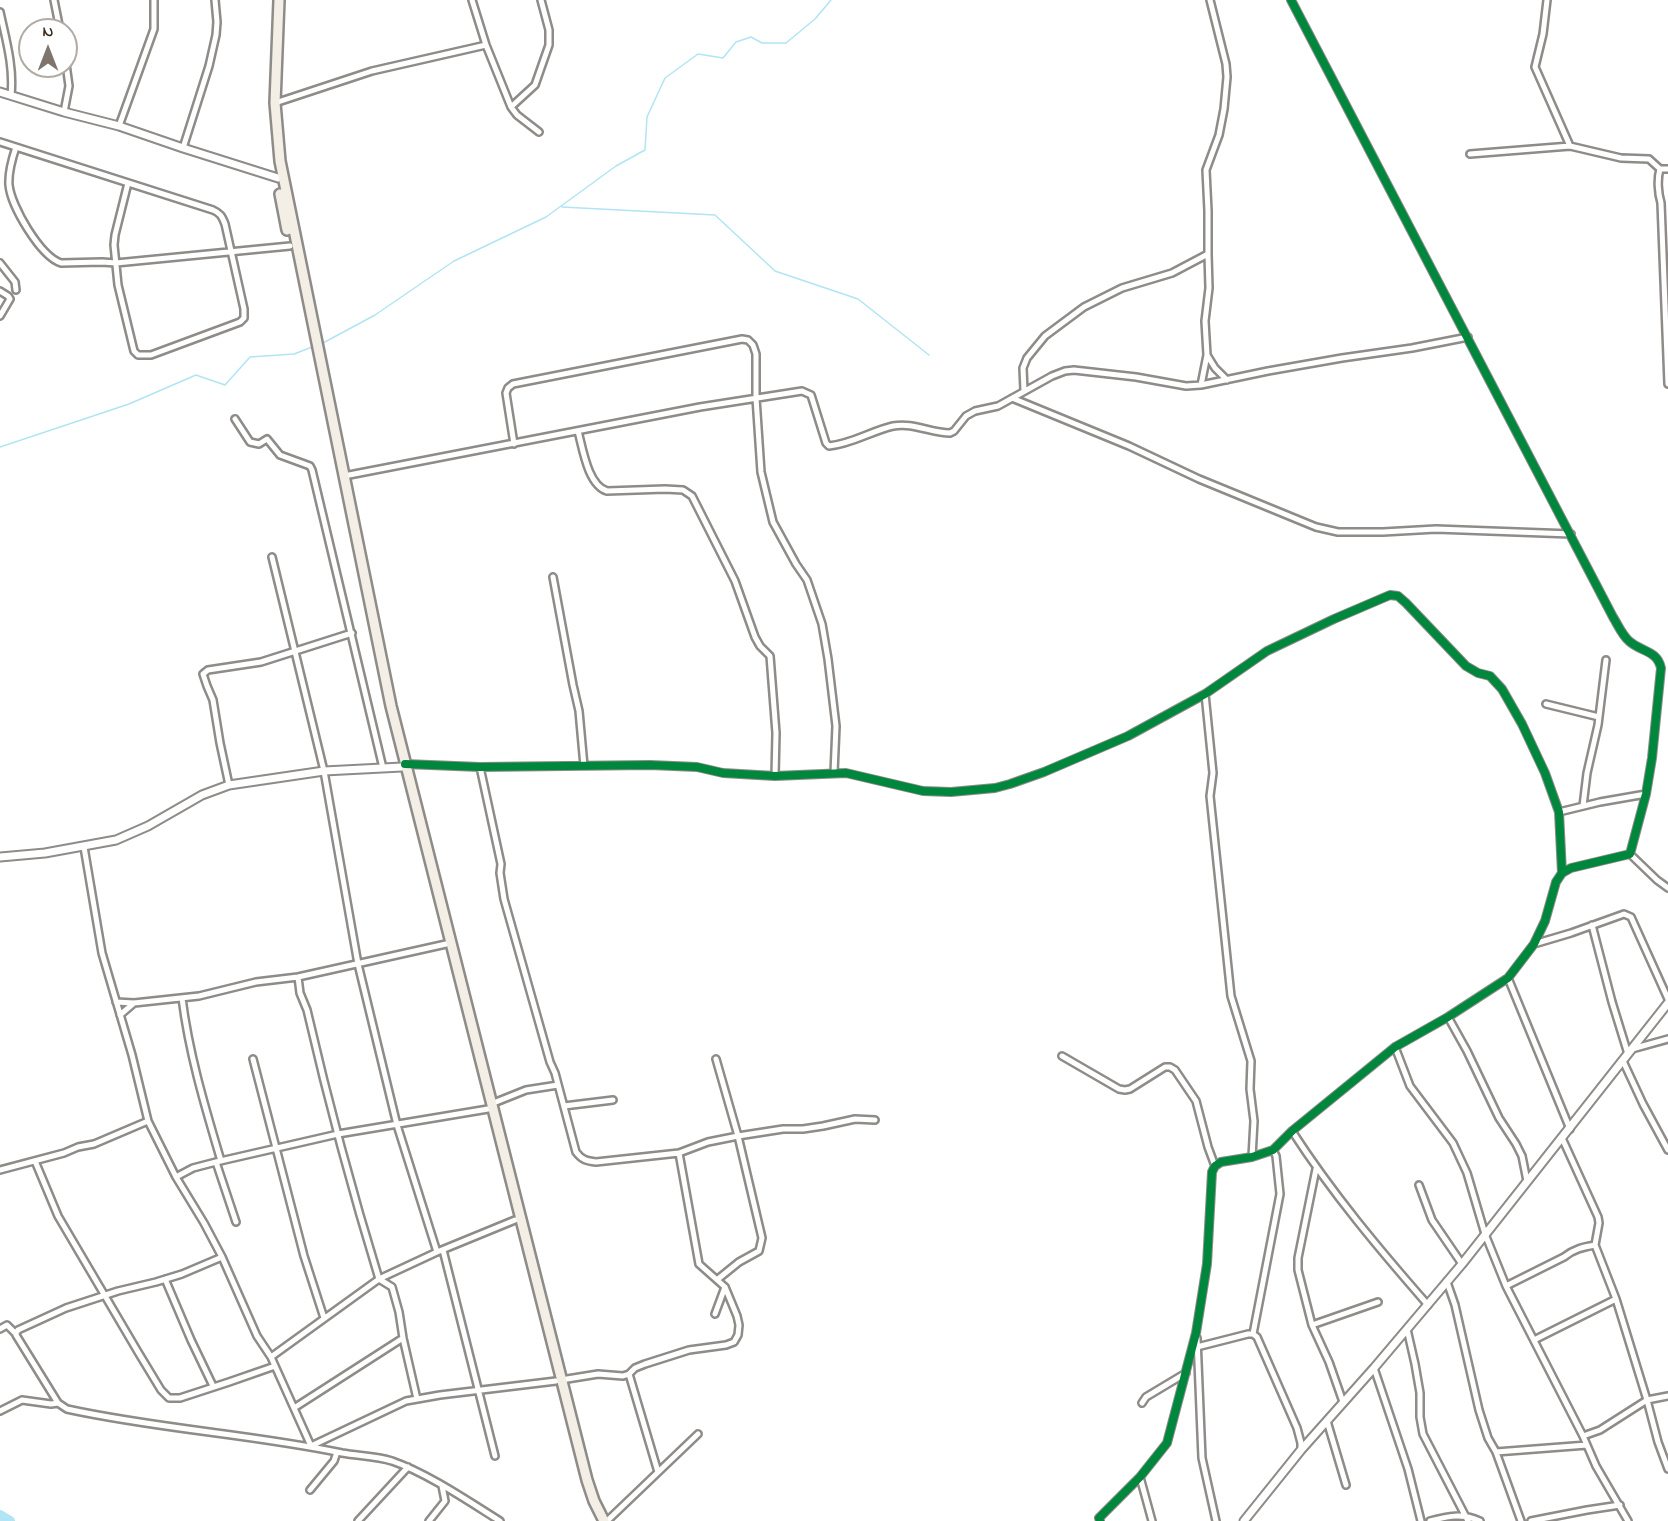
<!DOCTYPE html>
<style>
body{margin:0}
#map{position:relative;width:1668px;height:1521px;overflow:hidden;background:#fff;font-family:"Indie Flower",sans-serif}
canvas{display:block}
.north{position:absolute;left:18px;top:18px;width:60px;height:60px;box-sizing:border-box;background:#fff;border:2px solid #b1aaa5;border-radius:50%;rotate:0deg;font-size:16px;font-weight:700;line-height:24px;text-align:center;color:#3b2a1e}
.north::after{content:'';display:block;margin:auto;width:21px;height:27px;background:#80756d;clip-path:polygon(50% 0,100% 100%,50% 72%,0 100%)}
</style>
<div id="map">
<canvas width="1668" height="1521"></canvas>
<div class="north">N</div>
</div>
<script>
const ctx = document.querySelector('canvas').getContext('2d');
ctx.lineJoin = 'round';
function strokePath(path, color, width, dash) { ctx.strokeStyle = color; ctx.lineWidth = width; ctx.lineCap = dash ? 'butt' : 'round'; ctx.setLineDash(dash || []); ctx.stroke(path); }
strokePath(new Path2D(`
 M 562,207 L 715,215 L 775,271 L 858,299 L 929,355
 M 323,343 L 375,315 L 454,261 L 546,217 L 616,166 L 645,150 L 647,117 L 665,78 L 698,54 L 723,58 L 736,42 L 751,37 L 762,43 L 786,43 L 815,19 L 831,0
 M 0,447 L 129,404 L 196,375 L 225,385 L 250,357 L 294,354 L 312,347`), '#b1e4f4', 1.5);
strokePath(new Path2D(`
 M 0,1515 L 10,1521`), '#b1e4f4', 10);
const minor = new Path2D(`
 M 54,0 L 60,30
 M 472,0 L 486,45 L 511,107 L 517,115 L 539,132
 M 1547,0 L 1543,34 L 1535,67 L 1570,146
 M 0,12 C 6,40 14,67 11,95
 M 275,103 L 372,71 L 486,45
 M 511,107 L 535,85 L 549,45 L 549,30 L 541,0
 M 64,112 L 69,86 L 66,64
 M 119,126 L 154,29 L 154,0
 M 0,142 L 213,210 C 220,213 222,216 225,224 L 244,309 L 244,318 L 240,322 L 151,355 L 138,355 L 134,351 L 118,285 L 114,245 L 115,235 L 128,183
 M 16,147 C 12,159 8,172 9,185 C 11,206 40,256 61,263 L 102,262 L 116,263 L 290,246
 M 183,148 L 209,66 L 216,35 L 217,22 L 215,0
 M 1470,154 L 1570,146 L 1621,158 L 1649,159 L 1660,169 L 1668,169
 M 1660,169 C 1657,179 1658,193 1661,203 L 1668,384
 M 0,263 L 15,282 L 16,290
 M 0,291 L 8,296 L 10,299 L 0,316
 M 1207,355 L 1215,368 L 1227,380
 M 1201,385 L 1207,355 L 1205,321 L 1209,288 L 1208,254 L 1208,211 L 1206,170 L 1219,135 L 1224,109 L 1227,77 L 1226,64 L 1210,0
 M 1024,391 L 1023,368 L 1027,358 L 1045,336 L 1084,307 L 1122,288 L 1172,273 L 1208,254
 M 1012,398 L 1129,446 L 1199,479 L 1316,527 L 1338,532 L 1383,532 L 1436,529 L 1571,534
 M 235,419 L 250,442 L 259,444 L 267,439 L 280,455 L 310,466 L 312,470 L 383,768
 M 578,431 C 583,450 588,485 607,491 L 665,489 L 683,490 L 692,496 L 735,581 L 755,637 L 760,646 L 770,656 L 776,733 L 775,776
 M 514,444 L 506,393 L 508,388 L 513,384 L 742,339 L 748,340 L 753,345 L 756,354 L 756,398 L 761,472 L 773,522 L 796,564 L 807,580 L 822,624 L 828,659 L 836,726 L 834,773
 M 344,476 L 700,407 L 802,391 L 811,395 L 826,443 L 829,446 C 852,444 871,431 893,426 C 913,422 931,433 950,433 L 954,431 L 966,416 L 975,411 L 998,406 L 1052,376 L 1065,371 L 1074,370 L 1136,377 L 1186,386 L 1201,385 L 1268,371 L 1342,358 L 1412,348 L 1468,337
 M 272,557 L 324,771 L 358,964 L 397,1125 L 437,1252
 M 553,577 L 573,685 L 579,711 L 584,766
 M 1205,694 L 1213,773 L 1210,796 L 1231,996 L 1251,1061 L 1250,1089 L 1254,1121 L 1252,1157
 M 1546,704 L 1599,717
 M 405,764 L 480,767 L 650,765 L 697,767 L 723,773 L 775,776 L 846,773 L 923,791 L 951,792 L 995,788 L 1010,784 L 1044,772 L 1128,736 L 1205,694 L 1267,651 L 1334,619 L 1390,595 L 1398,596 L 1406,603 L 1466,666 L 1478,673 L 1490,676 L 1502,689 L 1522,724 L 1545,773 L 1559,812 L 1562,873
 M 480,767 L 501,864 L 500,873 L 504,899 L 550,1062 L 555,1073 L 576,1152 C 582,1160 587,1161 596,1162 L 679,1153 L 708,1142 L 738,1136 L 783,1129 L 803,1129 L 823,1126 L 855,1119 L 875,1120
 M 229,785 L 220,743 L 213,700 L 207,686 L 203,674 L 208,670 L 261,662 L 352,633
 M 1583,806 L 1587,773 L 1598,725 L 1606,660
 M 1559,812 L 1600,802 L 1646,794
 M 84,847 L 102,953 L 132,1055 L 148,1121 L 176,1177 L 204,1223 L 222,1257 L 257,1336 L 271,1357 L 311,1446 L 406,1401 L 440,1395 L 556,1381
 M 1630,854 L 1657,880 L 1668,888
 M 1592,925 L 1612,1002 L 1628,1054
 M 1534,944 L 1571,933 L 1624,914 L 1631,917 L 1668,999
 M 298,977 L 300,993 L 307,1010 C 328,1101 352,1191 379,1279 L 392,1287 L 399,1312 L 403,1338 L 417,1399
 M 1508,978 L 1570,1129
 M 182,998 C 189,1054 205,1107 221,1161
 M 116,1002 L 134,1003 L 199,996 L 256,982 L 298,977 L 446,944
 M 120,1015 L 134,1003
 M 1448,1017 L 1467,1051 L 1499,1118 L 1516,1144 L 1522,1156 L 1527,1181
 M 1395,1047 L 1410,1086 L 1453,1143 L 1467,1173 L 1485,1234 L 1506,1286 L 1583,1436 L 1596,1466 L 1628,1521
 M 1632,1049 L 1668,1039
 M 1062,1056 L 1119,1089 L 1125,1090 L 1130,1089 L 1165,1067 L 1170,1067 L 1175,1070 L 1196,1101 L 1208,1147 L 1215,1166
 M 253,1059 L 304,1256 L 324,1318
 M 716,1059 L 738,1136 L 762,1238 L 759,1251 L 739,1262 L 718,1279
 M 1623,1061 L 1643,1104 L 1668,1150
 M 491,1104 L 526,1090 L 558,1085
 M 564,1106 L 613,1100
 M 1292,1131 C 1332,1193 1379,1249 1428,1305
 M 1562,1138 L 1598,1217 L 1599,1223 L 1595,1245 L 1616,1299 L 1647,1400 L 1658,1442 L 1668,1469
 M 35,1161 L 58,1216 L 138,1352 L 161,1390 L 169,1398 L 180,1398 L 229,1382 L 275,1366
 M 216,1162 L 236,1222
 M 1316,1169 L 1298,1258 L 1298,1270 L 1312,1325 L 1329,1362 L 1343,1402
 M 0,1170 L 64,1153 L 78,1147 L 94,1144 L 148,1121
 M 176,1177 L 193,1168 L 216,1162 L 338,1134 L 488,1109
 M 1419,1185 L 1432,1220 L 1462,1264
 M 443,1250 L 495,1456
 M 222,1257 L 182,1274 L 156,1282 L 118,1291 L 66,1308 L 18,1330 L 16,1333 L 16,1335 L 58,1403 L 67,1409 C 158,1429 251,1434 342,1453 C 359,1456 376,1456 392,1461 C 427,1473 468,1501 500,1521
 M 165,1279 L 191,1340 L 213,1386
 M 1447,1282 L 1455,1305 L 1479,1410 L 1488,1438 L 1496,1452 L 1521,1521
 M 1506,1286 L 1564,1257 C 1574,1249 1583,1247 1595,1245
 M 715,1314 L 725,1287
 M 1312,1325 L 1378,1302
 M 0,1329 L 7,1325 L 16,1334
 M 1407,1329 L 1415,1364 L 1420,1393 L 1420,1417 L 1423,1434 L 1468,1521
 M 1253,1334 L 1280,1194 L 1276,1156 L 1273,1150
 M 1197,1338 L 1202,1458 L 1216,1521
 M 1534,1340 L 1616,1299
 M 1197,1347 L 1248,1334 L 1253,1334 L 1257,1337 L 1297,1428 L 1301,1443 L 1301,1450
 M 271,1357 L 379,1279 L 437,1252 L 515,1220
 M 1374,1368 L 1408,1469 L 1421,1521
 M 629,1374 L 658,1472
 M 561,1380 L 598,1374 L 623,1376 L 629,1374 L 635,1368 L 645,1364 L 689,1350 L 726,1345 L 734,1342 L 738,1335 L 739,1325 L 737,1316 L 725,1287 L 699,1264 L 679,1153
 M 1142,1403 L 1146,1397 L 1186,1373
 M 294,1408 L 403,1338
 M 0,1411 L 22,1400 L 51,1404 L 58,1403
 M 1327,1421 L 1346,1485
 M 1583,1436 L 1600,1430 L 1647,1400 L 1668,1396
 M 1496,1452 L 1587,1445
 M 1140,1477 L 1152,1521
 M 310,1490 L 334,1461 L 337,1452
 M 358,1521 L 408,1467
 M 429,1521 L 445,1501 L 442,1486
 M 607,1521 L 698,1434
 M 1100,1521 L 1099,1518 L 1140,1477 L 1167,1443 L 1196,1333 L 1207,1264 L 1212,1172 L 1215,1166 L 1221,1162 L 1252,1157 L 1273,1150 L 1292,1131 L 1395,1047 L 1448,1017 L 1508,978 L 1534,944 L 1545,921 L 1556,882 L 1562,873 L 1571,868 L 1630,854 L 1646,794 L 1652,758 L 1661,668 C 1657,650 1641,652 1629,641 C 1622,635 1618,625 1613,617 L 1291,0
 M 1430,1521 C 1448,1516 1462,1513 1480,1521
 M 1531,1521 L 1587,1510 L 1620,1505`);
const tertiary = new Path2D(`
 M 0,92 L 64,112 L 119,126 L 183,148 L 278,178
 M 0,857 L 45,853 L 116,840 L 148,826 L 202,795 L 229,785 L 324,771 L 402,767
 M 1244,1521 L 1301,1450 L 1374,1368 L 1462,1264 L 1668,1003`);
const primary = new Path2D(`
 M 279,0 L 275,103 L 280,161 L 391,706 L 587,1480 L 594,1501 L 604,1521
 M 280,194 L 287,230`);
strokePath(minor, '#8e8b88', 10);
strokePath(tertiary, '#8e8b88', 11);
strokePath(primary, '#8e8b88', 14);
strokePath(minor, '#fff', 5);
strokePath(tertiary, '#fff', 7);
strokePath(primary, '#f3efe6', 9);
strokePath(new Path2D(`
 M 405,764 L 480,767 L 650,765 L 697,767 L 723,773 L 775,776 L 846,773 L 923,791 L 951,792 L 995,788 L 1010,784 L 1044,772 L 1128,736 L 1205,694 L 1267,651 L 1334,619 L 1390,595 L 1398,596 L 1406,603 L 1466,666 L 1478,673 L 1490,676 L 1502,689 L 1522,724 L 1545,773 L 1559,812 L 1562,873
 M 1100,1521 L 1099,1518 L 1140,1477 L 1167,1443 L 1196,1333 L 1207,1264 L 1212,1172 L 1215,1166 L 1221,1162 L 1252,1157 L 1273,1150 L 1292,1131 L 1395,1047 L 1448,1017 L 1508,978 L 1534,944 L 1545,921 L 1556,882 L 1562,873 L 1571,868 L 1630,854 L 1646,794 L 1652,758 L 1661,668 C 1657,650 1641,652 1629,641 C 1622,635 1618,625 1613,617 L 1291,0`), '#00873e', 8);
</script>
